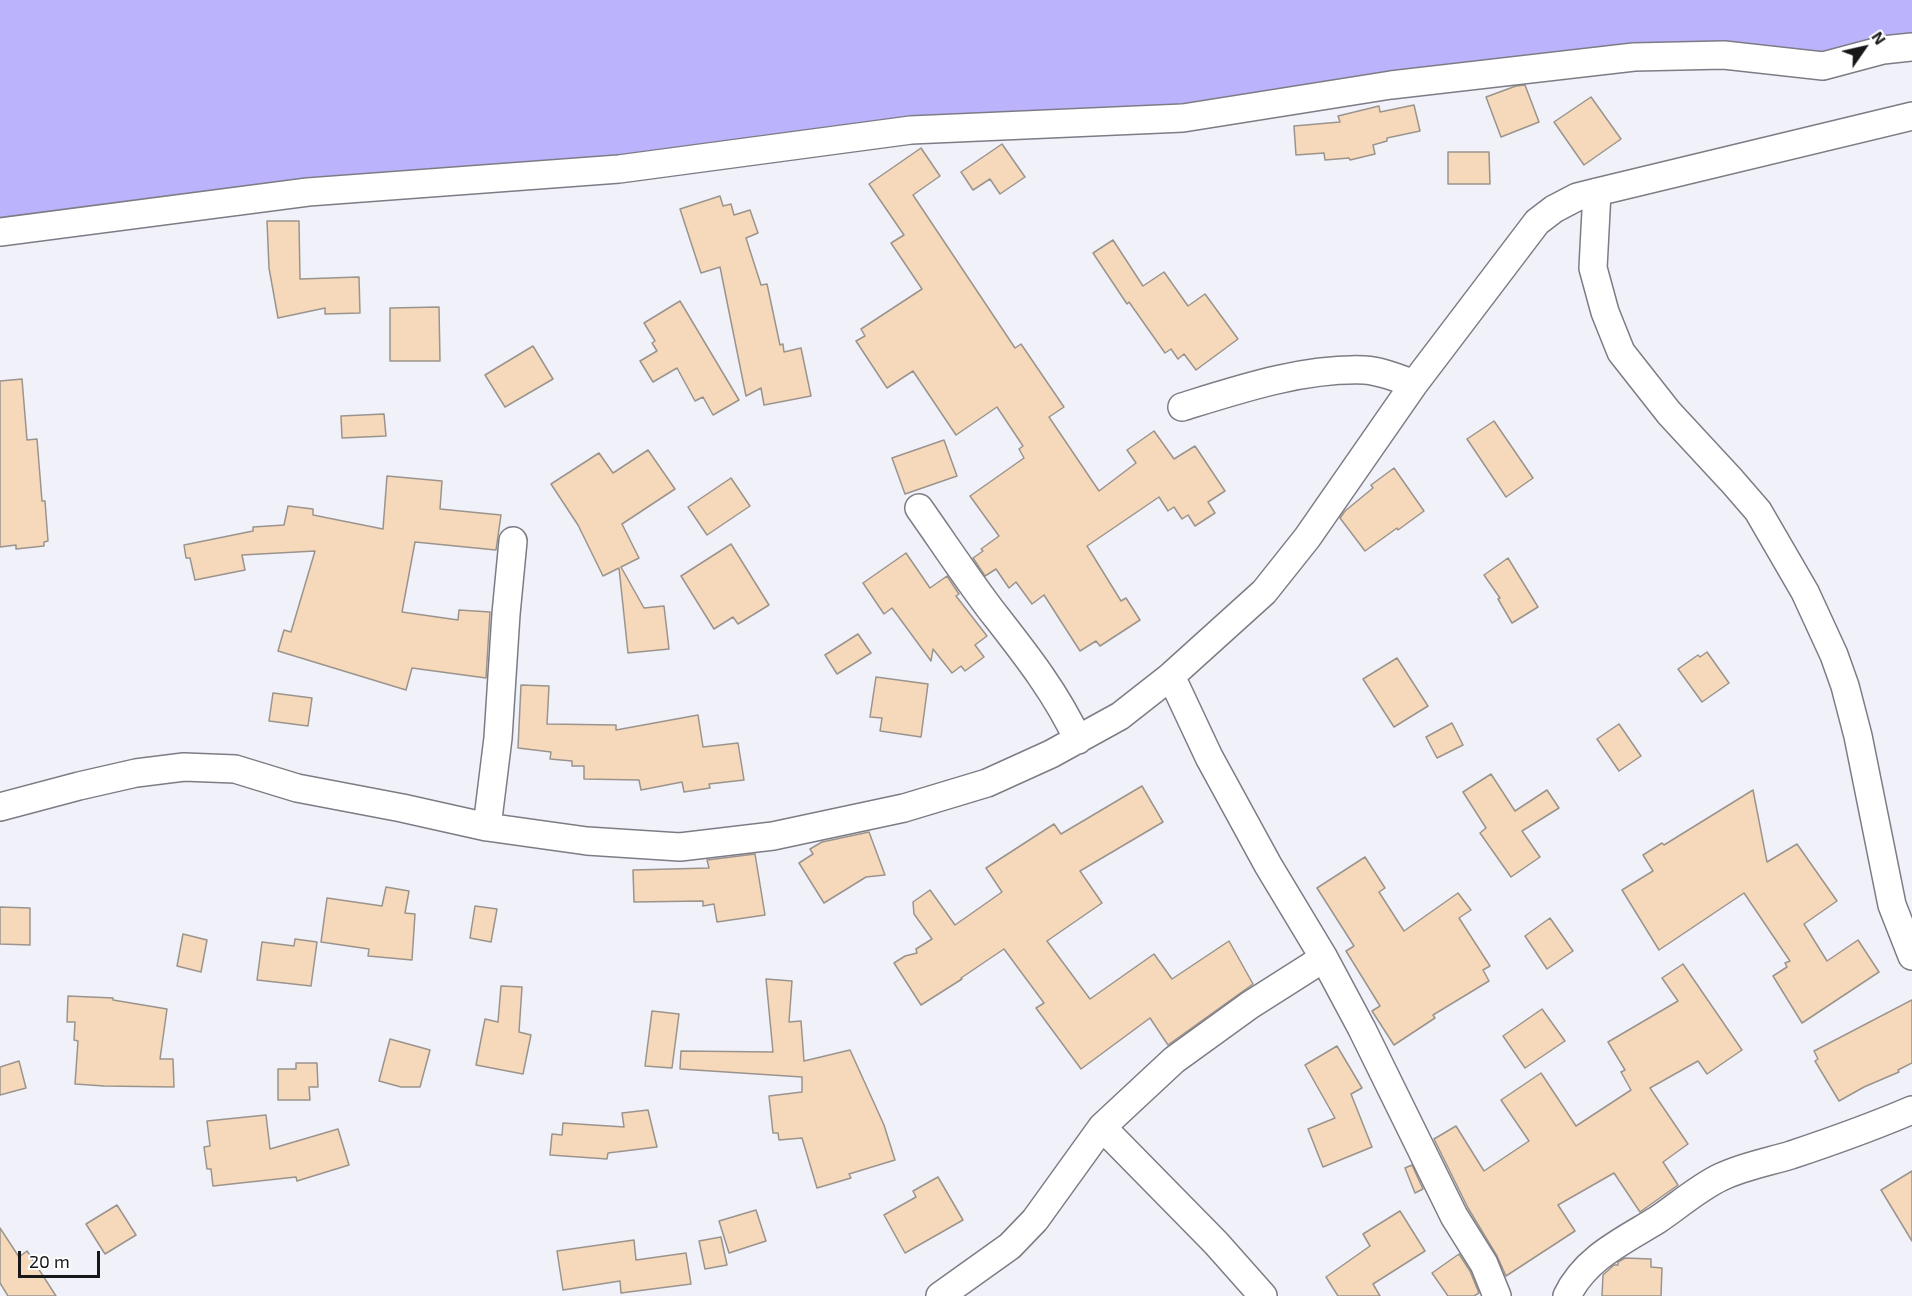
<!DOCTYPE html>
<style>
body{margin:0}
#map{position:relative;width:1912px;height:1296px;overflow:hidden;background:#f1f1fa;font-family:"Exo 2",sans-serif}
canvas{display:block}
.north{position:absolute;left:1834px;top:18px;width:60px;height:60px;-webkit-text-stroke:4px #fff;paint-order:stroke;rotate:56deg;font-size:16px;font-weight:700;line-height:24px;text-align:center;color:#17171a}
.north::after{content:'';display:block;margin:auto;width:21px;height:27px;background:#17171a;clip-path:polygon(50% 0,100% 100%,50% 72%,0 100%)}
.scale{position:absolute;left:18px;top:1251px;width:82px;height:27px;box-sizing:border-box;border:3px solid #17171a;border-top:0;padding-left:8px;font-size:18px;line-height:21px;white-space:nowrap;color:#17171a;-webkit-text-stroke:4px #fff;paint-order:stroke}
</style>
<div id="map">
<canvas width="1912" height="1296"></canvas>
<div class="north">N</div>
<div class="scale">20 m</div>
</div>
<script>
const ctx = document.querySelector('canvas').getContext('2d');
ctx.lineJoin = 'round';
function paint(path, color) { ctx.fillStyle = color; ctx.fill(path, 'evenodd'); }
function strokePath(path, color, width, dash) { ctx.strokeStyle = color; ctx.lineWidth = width; ctx.lineCap = dash ? 'butt' : 'round'; ctx.setLineDash(dash || []); ctx.stroke(path); }
paint(new Path2D(`
 M 0,0 L 1912,0 L 1912,34 L 1822,53 L 1182,105 L 617,157 L 0,220 Z`), '#bbb4fc');
const building = new Path2D(`
 M 1525,85 L 1539,122 L 1501,137 L 1486,97 L 1516,86 Z
 M 1591,97 L 1621,139 L 1584,165 L 1554,122 Z
 M 1414,105 L 1420,131 L 1387,138 L 1387,141 L 1373,145 L 1375,154 L 1350,160 L 1349,158 L 1325,160 L 1324,153 L 1296,155 L 1294,126 L 1340,122 L 1338,116 L 1379,106 L 1380,112 Z
 M 1002,144 L 1025,177 L 1000,194 L 990,179 L 973,190 L 961,172 Z
 M 921,148 L 940,176 L 913,195 L 1015,348 L 1021,344 L 1064,407 L 1049,417 L 1099,491 L 1136,463 L 1127,450 L 1154,431 L 1174,459 L 1195,446 L 1225,491 L 1208,502 L 1215,513 L 1195,526 L 1188,515 L 1182,519 L 1174,507 L 1168,511 L 1159,497 L 1087,546 L 1121,601 L 1126,598 L 1140,620 L 1100,646 L 1096,641 L 1080,651 L 1044,595 L 1032,604 L 1016,582 L 1009,588 L 996,569 L 985,576 L 973,558 L 983,551 L 981,549 L 999,536 L 970,496 L 1024,458 L 1019,449 L 1023,446 L 997,407 L 956,435 L 913,371 L 887,388 L 856,341 L 865,336 L 861,329 L 922,289 L 891,243 L 904,235 L 869,184 Z
 M 1448,152 L 1489,152 L 1490,184 L 1448,184 Z
 M 720,196 L 723,206 L 731,204 L 734,215 L 750,210 L 758,233 L 746,238 L 761,285 L 767,284 L 780,345 L 783,344 L 784,352 L 801,348 L 811,396 L 764,405 L 761,388 L 746,396 L 720,267 L 701,273 L 680,209 Z
 M 267,221 L 299,221 L 300,279 L 359,277 L 360,313 L 325,314 L 325,308 L 278,318 L 269,268 Z
 M 1113,240 L 1143,286 L 1164,272 L 1188,306 L 1205,294 L 1238,339 L 1196,370 L 1184,354 L 1178,359 L 1171,349 L 1165,353 L 1129,302 L 1127,304 L 1093,253 Z
 M 680,301 L 739,400 L 713,415 L 703,397 L 695,401 L 677,368 L 653,382 L 640,361 L 657,351 L 652,343 L 655,341 L 644,323 Z
 M 439,307 L 440,361 L 390,361 L 390,308 Z
 M 533,346 L 553,379 L 505,407 L 485,375 Z
 M 22,379 L 27,440 L 37,439 L 42,501 L 45,501 L 48,541 L 44,542 L 44,546 L 16,549 L 16,545 L 0,547 L 0,381 Z
 M 384,414 L 386,436 L 342,438 L 341,416 Z
 M 1494,421 L 1533,478 L 1506,497 L 1467,439 Z
 M 944,440 L 957,476 L 905,494 L 892,458 Z
 M 648,450 L 675,489 L 622,524 L 639,558 L 621,567 L 644,608 L 664,606 L 669,649 L 628,653 L 619,568 L 603,576 L 578,525 L 551,484 L 599,453 L 613,473 Z
 M 1394,468 L 1424,511 L 1398,530 L 1397,528 L 1365,551 L 1340,518 L 1345,511 L 1373,488 L 1371,485 Z
 M 387,476 L 442,481 L 440,509 L 501,515 L 496,550 L 415,542 L 402,612 L 458,620 L 459,610 L 490,612 L 486,678 L 412,668 L 406,690 L 278,651 L 284,630 L 291,632 L 315,551 L 242,555 L 245,570 L 195,580 L 190,558 L 186,558 L 184,545 L 253,531 L 253,527 L 284,525 L 288,506 L 313,509 L 313,515 L 383,529 Z
 M 731,478 L 750,506 L 707,535 L 688,507 Z
 M 731,544 L 769,605 L 738,624 L 733,617 L 714,629 L 681,576 Z
 M 906,553 L 930,588 L 947,576 L 959,594 L 956,596 L 987,636 L 975,645 L 984,657 L 965,671 L 961,666 L 952,673 L 933,649 L 931,661 L 892,608 L 884,614 L 863,583 Z
 M 1508,558 L 1538,607 L 1512,623 L 1498,599 L 1500,598 L 1484,575 Z
 M 858,634 L 871,653 L 837,674 L 825,655 Z
 M 1707,652 L 1729,683 L 1702,702 L 1678,669 L 1698,655 L 1700,657 Z
 M 1397,658 L 1428,706 L 1394,727 L 1363,679 Z
 M 876,677 L 928,684 L 921,737 L 880,731 L 882,718 L 870,717 Z
 M 521,685 L 549,686 L 547,724 L 616,725 L 616,730 L 698,715 L 703,747 L 738,743 L 744,780 L 709,784 L 710,788 L 684,792 L 682,782 L 641,790 L 639,780 L 584,779 L 584,766 L 572,766 L 572,761 L 550,759 L 551,752 L 518,748 Z
 M 273,693 L 312,698 L 308,726 L 269,721 Z
 M 1452,723 L 1463,745 L 1437,758 L 1426,737 Z
 M 1619,724 L 1641,756 L 1619,771 L 1597,739 Z
 M 1491,774 L 1515,811 L 1547,790 L 1559,808 L 1522,831 L 1540,857 L 1511,877 L 1480,833 L 1486,828 L 1463,792 Z
 M 1142,786 L 1163,822 L 1080,871 L 1102,903 L 1047,941 L 1090,999 L 1154,954 L 1172,979 L 1229,941 L 1253,984 L 1168,1045 L 1150,1018 L 1081,1069 L 1036,1008 L 1044,1003 L 1004,949 L 961,978 L 962,979 L 921,1005 L 894,963 L 905,956 L 917,953 L 916,949 L 932,939 L 914,914 L 913,902 L 930,890 L 955,925 L 1002,892 L 986,868 L 1054,824 L 1061,834 Z
 M 1753,790 L 1767,862 L 1797,844 L 1837,901 L 1804,924 L 1827,961 L 1858,940 L 1879,972 L 1802,1023 L 1773,976 L 1787,967 L 1785,963 L 1790,961 L 1744,893 L 1659,950 L 1622,890 L 1653,871 L 1643,855 L 1662,843 L 1664,845 Z
 M 869,832 L 885,875 L 866,877 L 824,903 L 799,863 L 813,854 L 810,849 L 822,842 Z
 M 755,854 L 765,915 L 717,922 L 714,904 L 703,906 L 703,901 L 634,902 L 633,870 L 709,868 L 707,860 Z
 M 1365,857 L 1385,888 L 1379,892 L 1404,931 L 1458,893 L 1471,910 L 1459,918 L 1490,966 L 1483,970 L 1489,981 L 1433,1015 L 1435,1018 L 1394,1045 L 1372,1011 L 1380,1006 L 1346,951 L 1354,946 L 1317,888 Z
 M 386,887 L 409,891 L 405,913 L 415,914 L 412,960 L 368,956 L 369,949 L 321,942 L 327,898 L 382,906 Z
 M 475,906 L 497,909 L 491,942 L 470,938 Z
 M 0,907 L 30,908 L 30,945 L 0,944 Z
 M 1550,918 L 1573,951 L 1547,969 L 1525,936 Z
 M 183,934 L 207,940 L 201,972 L 177,966 Z
 M 295,939 L 317,942 L 311,986 L 257,980 L 262,942 L 294,946 Z
 M 1683,964 L 1742,1050 L 1707,1074 L 1698,1061 L 1650,1088 L 1688,1144 L 1663,1162 L 1678,1185 L 1640,1212 L 1614,1173 L 1558,1205 L 1575,1231 L 1506,1276 L 1497,1256 L 1468,1208 L 1434,1139 L 1456,1126 L 1484,1171 L 1529,1141 L 1501,1100 L 1541,1073 L 1576,1126 L 1631,1090 L 1621,1072 L 1625,1070 L 1608,1042 L 1678,1001 L 1662,978 Z
 M 766,979 L 792,981 L 789,1022 L 801,1021 L 804,1061 L 850,1050 L 884,1125 L 895,1160 L 849,1174 L 851,1178 L 817,1188 L 802,1138 L 779,1140 L 778,1133 L 773,1133 L 769,1096 L 802,1092 L 802,1077 L 680,1069 L 681,1051 L 773,1052 Z
 M 501,986 L 522,987 L 519,1032 L 531,1035 L 523,1074 L 476,1065 L 485,1019 L 498,1022 Z
 M 68,996 L 113,998 L 113,1000 L 167,1009 L 160,1059 L 173,1059 L 174,1087 L 104,1086 L 75,1084 L 78,1041 L 74,1040 L 75,1022 L 67,1022 Z
 M 1912,1000 L 1912,1063 L 1898,1070 L 1899,1072 L 1864,1087 L 1839,1101 L 1815,1061 L 1818,1059 L 1814,1051 Z
 M 1542,1009 L 1565,1041 L 1525,1068 L 1503,1036 Z
 M 652,1011 L 679,1014 L 672,1068 L 645,1066 Z
 M 390,1039 L 430,1050 L 420,1087 L 401,1087 L 379,1081 Z
 M 1337,1046 L 1362,1088 L 1351,1094 L 1372,1147 L 1323,1167 L 1308,1129 L 1335,1118 L 1305,1065 Z
 M 19,1061 L 26,1088 L 0,1095 L 0,1067 Z
 M 296,1063 L 317,1063 L 318,1087 L 309,1087 L 310,1100 L 278,1100 L 278,1069 L 296,1069 Z
 M 648,1110 L 657,1147 L 608,1153 L 607,1159 L 550,1155 L 552,1134 L 562,1135 L 563,1123 L 624,1127 L 622,1113 Z
 M 266,1115 L 270,1149 L 338,1129 L 349,1165 L 297,1181 L 296,1177 L 213,1186 L 211,1169 L 207,1169 L 204,1147 L 210,1146 L 207,1121 Z
 M 1412,1165 L 1423,1189 L 1415,1193 L 1405,1168 Z
 M 1912,1171 L 1912,1241 L 1881,1190 Z
 M 938,1177 L 963,1220 L 905,1253 L 884,1215 L 916,1197 L 913,1191 Z
 M 117,1205 L 136,1235 L 105,1254 L 86,1224 Z
 M 756,1210 L 766,1241 L 729,1253 L 719,1221 Z
 M 1400,1211 L 1425,1251 L 1373,1284 L 1380,1296 L 1338,1296 L 1326,1277 L 1370,1246 L 1363,1234 Z
 M 0,1228 L 19,1257 L 27,1251 L 56,1296 L 8,1296 L 0,1283 Z
 M 721,1237 L 727,1265 L 705,1269 L 699,1241 Z
 M 634,1240 L 636,1260 L 686,1253 L 691,1284 L 621,1293 L 620,1281 L 563,1290 L 557,1251 Z
 M 1459,1254 L 1470,1271 L 1479,1293 L 1474,1296 L 1448,1296 L 1432,1273 Z
 M 1625,1258 L 1651,1259 L 1651,1267 L 1662,1268 L 1661,1296 L 1602,1296 L 1603,1275 L 1614,1265 L 1618,1265 L 1618,1262 Z`);
paint(building, '#f6d8bb');
strokePath(building, '#9b948d', 1.5);
const minor = new Path2D(`
 M 1597,192 L 1593,268 L 1605,312 L 1621,352 L 1669,413 L 1732,481 L 1758,511 L 1805,592 L 1834,655 L 1845,686 L 1858,736 L 1892,905 L 1912,956
 M 0,232 L 308,192 L 619,169 L 911,130 L 1183,118 L 1391,85 L 1634,57 L 1724,55 L 1823,66 L 1883,50 L 1912,47
 M 1182,407 C 1240,389 1303,368 1364,370 C 1381,371 1398,378 1414,384
 M 919,508 C 943,542 966,577 991,610 C 1023,651 1056,692 1078,740
 M 1171,676 L 1209,757 L 1268,865 L 1324,958 L 1362,1029 L 1454,1216 L 1484,1264 L 1497,1296
 M 0,807 L 79,786 L 136,773 L 184,767 L 235,769 L 297,788 L 402,808 L 487,827 L 587,841 L 680,847 L 773,836 L 904,808 L 987,783 L 1051,754 L 1120,716 L 1171,676 L 1264,592 L 1307,538 L 1414,384 L 1537,222 L 1554,209 L 1577,197 L 1597,192 L 1912,116
 M 487,827 L 498,738 L 506,614 L 513,541
 M 1102,1127 L 1216,1243 L 1263,1296
 M 940,1296 L 1010,1246 L 1035,1220 L 1102,1127 L 1174,1060 L 1250,1005 L 1324,958
 M 1567,1296 C 1585,1258 1623,1241 1657,1220 C 1678,1206 1698,1188 1721,1177 C 1744,1166 1768,1162 1791,1155 C 1833,1141 1872,1127 1912,1110`);
strokePath(minor, '#7d7c85', 30);
strokePath(minor, '#fff', 27);
</script>
